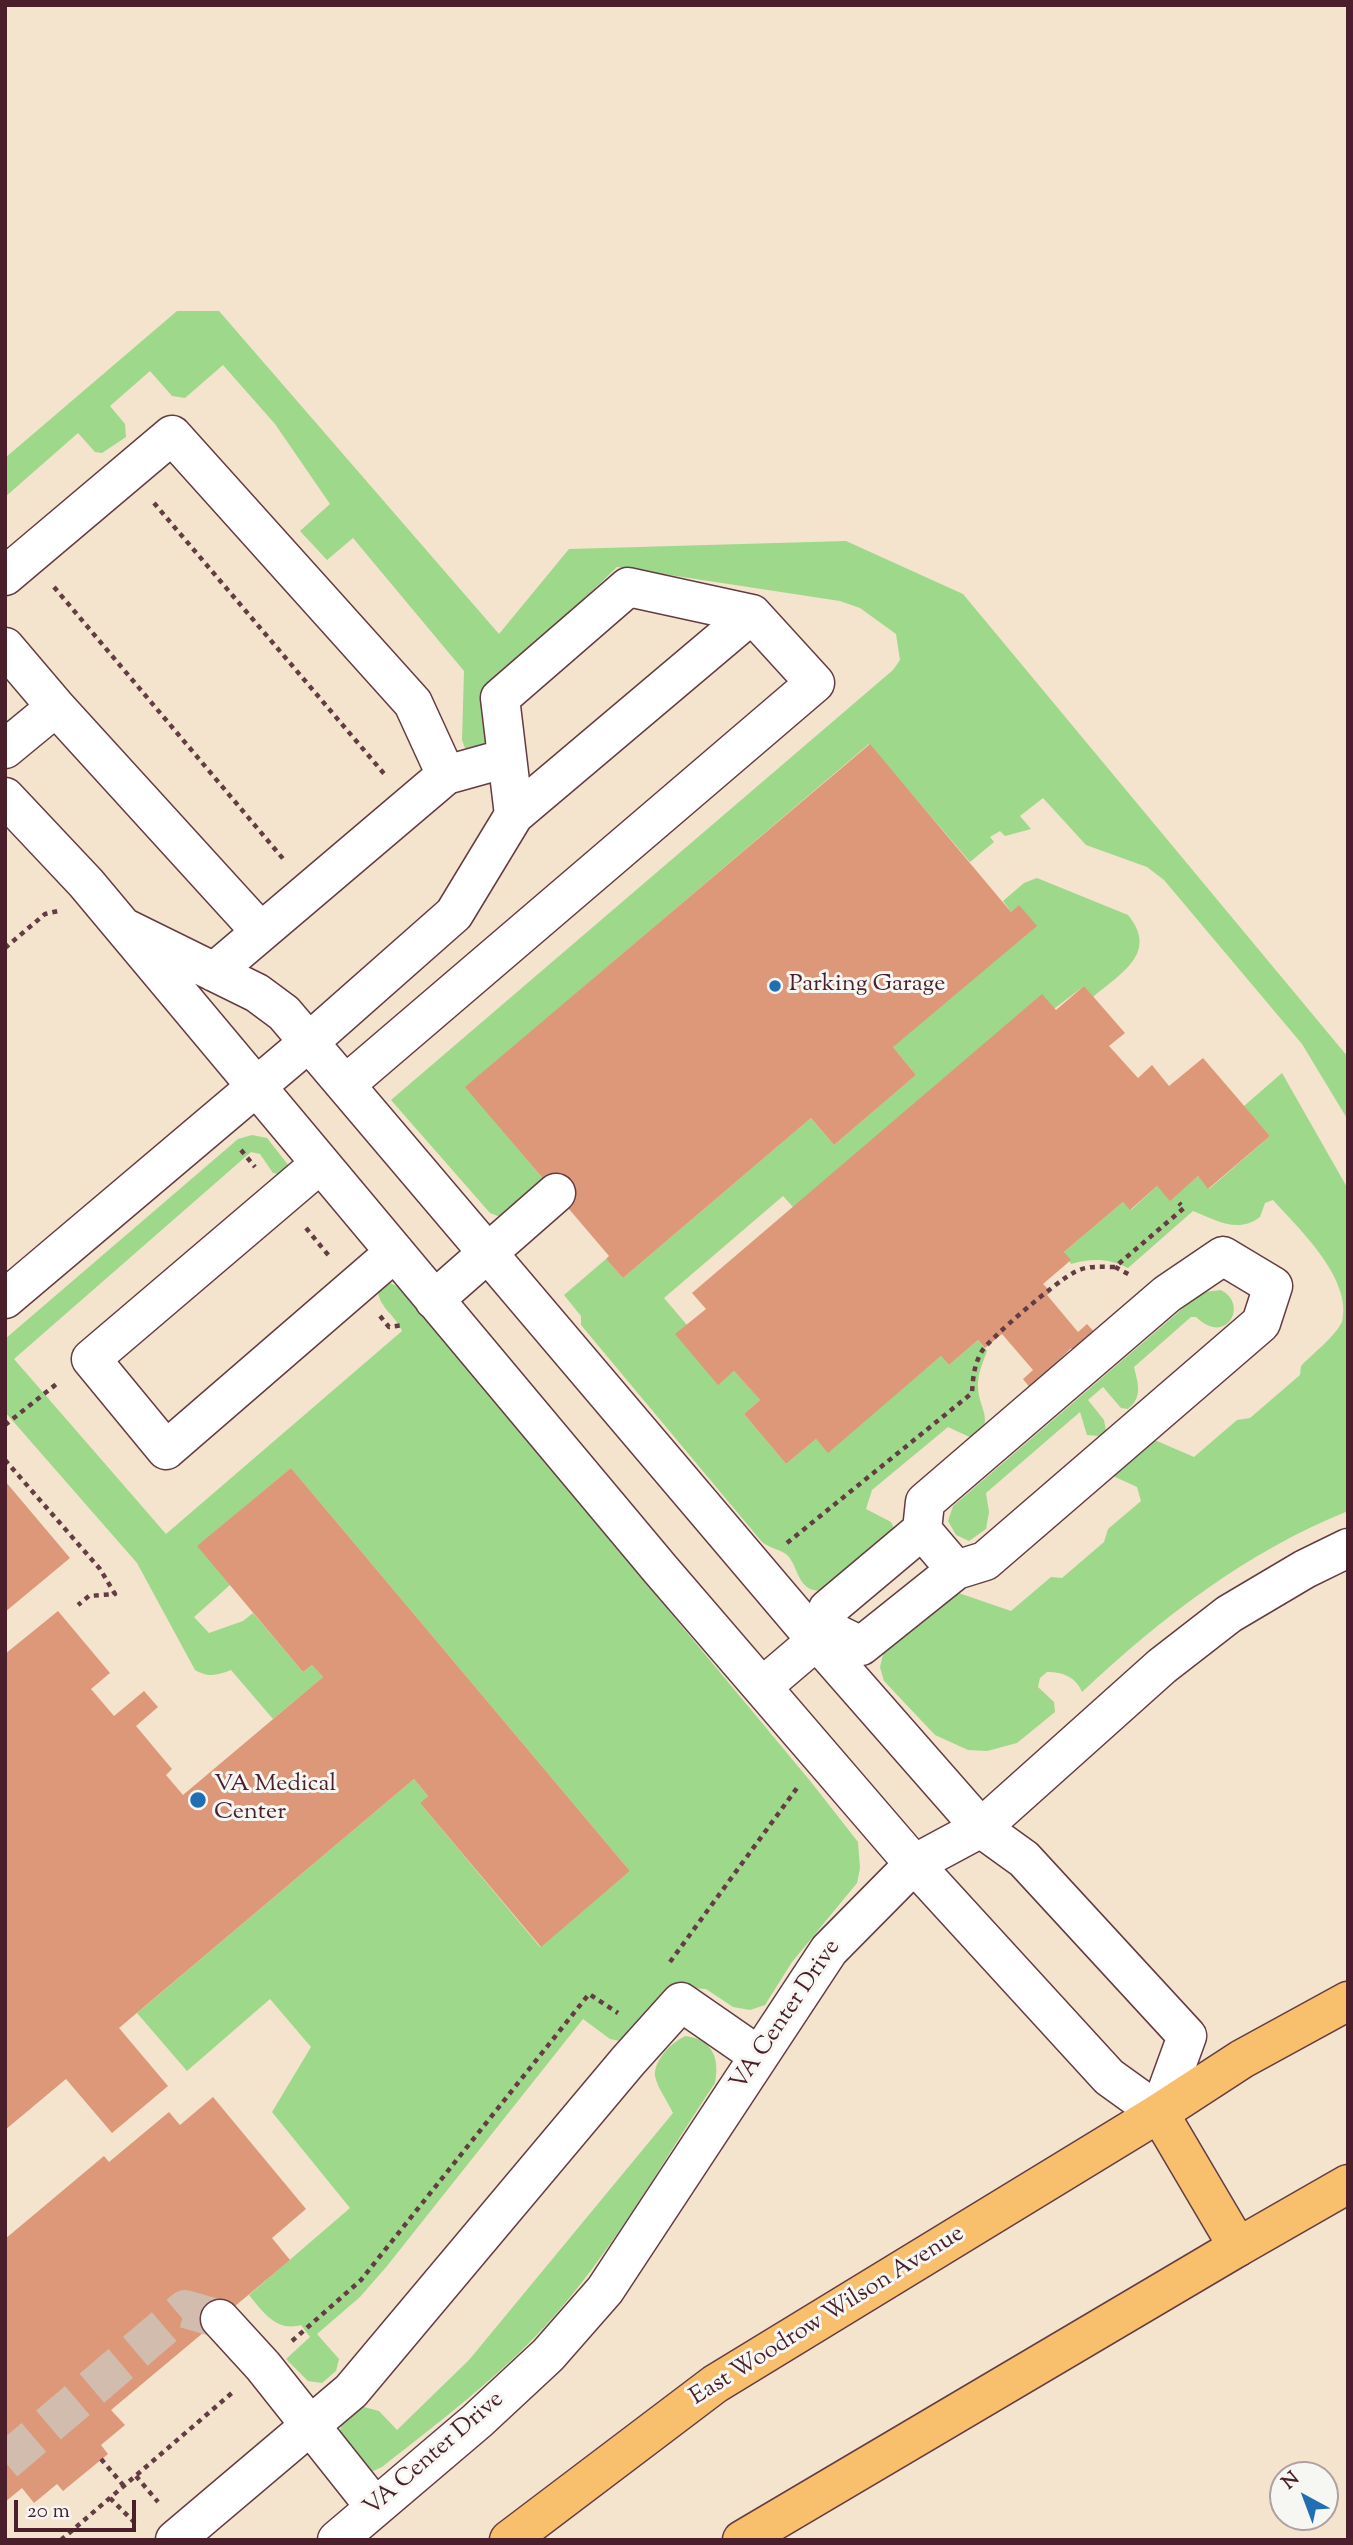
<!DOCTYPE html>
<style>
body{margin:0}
#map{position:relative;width:1353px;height:2545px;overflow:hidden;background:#f4e3cd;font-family:"Sorts Mill Goudy",serif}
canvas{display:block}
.frame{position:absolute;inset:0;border:7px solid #4a1f2b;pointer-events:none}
.north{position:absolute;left:1269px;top:2461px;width:70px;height:70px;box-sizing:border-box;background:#f6f6f2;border:2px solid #b1a0a2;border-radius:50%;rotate:319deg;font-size:19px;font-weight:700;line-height:28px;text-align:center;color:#4a1f2b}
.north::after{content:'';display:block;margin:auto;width:24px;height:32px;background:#1f6fb2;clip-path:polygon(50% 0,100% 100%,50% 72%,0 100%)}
.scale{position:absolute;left:14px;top:2500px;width:122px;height:32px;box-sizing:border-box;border:4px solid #4a1f2b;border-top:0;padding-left:9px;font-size:21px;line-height:24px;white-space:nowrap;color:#4a1f2b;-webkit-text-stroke:5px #f6f6f2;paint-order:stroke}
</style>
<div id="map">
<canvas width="1353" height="2545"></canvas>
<div class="frame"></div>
<div class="north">N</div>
<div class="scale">20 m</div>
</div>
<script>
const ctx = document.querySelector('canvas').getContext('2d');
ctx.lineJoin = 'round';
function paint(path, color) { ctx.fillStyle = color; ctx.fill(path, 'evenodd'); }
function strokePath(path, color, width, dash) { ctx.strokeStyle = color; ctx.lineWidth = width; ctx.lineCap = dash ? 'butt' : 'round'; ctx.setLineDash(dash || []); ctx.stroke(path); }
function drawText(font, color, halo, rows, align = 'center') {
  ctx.font = font + ' "Sorts Mill Goudy",serif'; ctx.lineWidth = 6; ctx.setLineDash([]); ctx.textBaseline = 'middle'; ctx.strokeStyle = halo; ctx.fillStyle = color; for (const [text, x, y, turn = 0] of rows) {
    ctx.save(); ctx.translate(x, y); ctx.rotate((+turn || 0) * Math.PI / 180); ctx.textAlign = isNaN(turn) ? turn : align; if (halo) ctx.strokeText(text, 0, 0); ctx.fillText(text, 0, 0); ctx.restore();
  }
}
paint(new Path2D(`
 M 177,311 L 219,311 L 499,634 L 569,549 L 846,541 L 963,594 L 1348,1057 L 1348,1120 L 1302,1044 L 1164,880 L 1147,867 L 1086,845 L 1043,798 L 1020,816 L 1031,829 L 1005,836 L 1000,831 L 990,837 L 994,842 L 970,862 L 869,744 L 466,1087 L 550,1187 L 503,1218 L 490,1213 L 391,1100 L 893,670 L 900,660 L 896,634 L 860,608 L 840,601 L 617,567 L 490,689 L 490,742 L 473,753 L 465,748 L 462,740 L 464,671 L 353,538 L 327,560 L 300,531 L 330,504 L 275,424 L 223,365 L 185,398 L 172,396 L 150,371 L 110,406 L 125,424 L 126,437 L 102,453 L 95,452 L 78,433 L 5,497 L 5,458 Z
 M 1037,878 L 1128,915 C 1159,953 1121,973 1093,997 L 1084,986 L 793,1207 L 783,1196 L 664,1298 L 687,1325 L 718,1384 L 734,1371 L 760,1400 L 744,1414 L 786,1464 L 816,1439 L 828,1452 L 941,1356 L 949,1365 L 978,1340 L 987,1351 C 983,1362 978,1373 978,1385 C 978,1410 995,1417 976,1440 L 948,1427 L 872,1490 L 866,1509 L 891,1522 L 894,1528 L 889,1536 L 825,1590 C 797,1595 799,1566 787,1555 C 782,1550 769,1548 762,1542 L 581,1325 L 581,1316 L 564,1295 L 606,1259 L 623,1278 L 811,1118 L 834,1145 L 916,1075 L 893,1047 L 1019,905 L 1011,912 L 1003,901 L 1024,883 Z
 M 1282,1073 L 1348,1189 L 1348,1511 C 1246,1552 1161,1618 1082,1692 C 1076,1677 1063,1672 1047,1672 L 1040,1678 L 1038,1687 L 1054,1702 L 1055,1712 L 1017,1743 L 987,1751 L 968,1750 L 935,1735 L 884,1681 L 880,1667 L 884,1650 L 950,1590 L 1011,1611 L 1051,1577 L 1062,1578 L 1104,1542 L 1108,1529 L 1141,1501 L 1137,1487 L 1113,1476 L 1150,1438 L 1194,1457 L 1237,1420 L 1250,1418 L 1300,1375 L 1301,1366 C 1313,1353 1334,1338 1342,1322 C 1353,1279 1299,1229 1273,1200 L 1265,1203 L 1260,1217 C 1238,1234 1216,1220 1193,1211 L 1128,1268 C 1109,1258 1091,1258 1071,1264 L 1064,1252 L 1123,1202 L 1131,1210 L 1157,1186 L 1170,1200 L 1198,1176 L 1209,1189 L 1270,1136 L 1244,1106 Z
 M 252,1135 L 267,1138 L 289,1166 L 278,1174 L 273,1173 L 260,1154 L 251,1152 L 14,1359 L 166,1534 L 402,1331 C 396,1316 380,1308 378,1292 L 383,1285 L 390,1283 L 401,1288 L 811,1782 L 858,1842 L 860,1868 L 857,1883 L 792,1962 L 765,2005 L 750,2010 L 733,2007 L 706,1989 L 689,1988 L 620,2041 L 610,2039 L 583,2019 L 387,2266 L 360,2297 L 317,2334 L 339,2359 L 336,2371 L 322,2383 L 308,2381 L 286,2359 L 310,2337 L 301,2325 C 276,2332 263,2312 249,2295 L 350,2208 L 272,2112 L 311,2047 L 270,1999 L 187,2071 L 137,2013 L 414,1779 L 428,1796 L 420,1803 L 540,1947 L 630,1871 L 291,1468 L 198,1546 L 230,1585 L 194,1617 L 209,1633 L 243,1621 L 253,1613 L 303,1672 L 312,1665 L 323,1677 L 273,1719 L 231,1670 C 218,1675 208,1678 195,1670 L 137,1563 L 5,1412 L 5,1339 L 238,1139 Z
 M 1221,1290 C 1249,1304 1227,1347 1196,1317 L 1191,1317 L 1134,1367 C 1138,1384 1143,1397 1128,1409 L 1121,1408 L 1103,1387 L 1088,1400 L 1104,1420 L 1106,1431 L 1099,1436 L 1087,1435 L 1080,1412 L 986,1493 L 989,1512 L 986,1529 L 969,1541 L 956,1535 L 948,1521 L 953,1506 L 1182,1309 L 1204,1292 Z
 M 686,2036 C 712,2040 720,2057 715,2083 C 662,2162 612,2253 547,2324 C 498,2378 439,2422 382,2467 L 373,2471 L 363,2467 L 339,2435 L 341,2426 L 360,2406 L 379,2411 L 397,2430 L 469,2360 L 673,2113 C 668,2102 657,2087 655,2076 C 654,2059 673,2041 686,2036 Z`), '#9ed88b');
paint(new Path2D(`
 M 870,744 L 1011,912 L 1019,905 L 1037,926 L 893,1047 L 916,1075 L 834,1145 L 811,1118 L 623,1278 L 606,1259 L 609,1256 L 465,1087 Z
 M 1084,986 L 1125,1033 L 1109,1046 L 1138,1078 L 1152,1065 L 1169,1086 L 1203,1058 L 1270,1136 L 1208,1189 L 1198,1176 L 1170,1201 L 1157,1186 L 1130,1210 L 1123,1202 L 1064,1252 L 1071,1260 L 1043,1284 L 1051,1292 L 1047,1295 L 1078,1332 L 1087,1324 L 1096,1334 L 1074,1352 L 1071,1348 L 1031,1389 L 1023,1379 L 1033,1370 L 1002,1334 L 985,1348 L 978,1340 L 949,1365 L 941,1356 L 828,1453 L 816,1439 L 786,1464 L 744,1414 L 760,1400 L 734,1371 L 718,1385 L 675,1334 L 706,1309 L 692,1293 L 1042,994 L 1056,1010 Z
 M 291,1468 L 630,1871 L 541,1947 L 420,1803 L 428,1796 L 414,1779 L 119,2028 L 168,2086 L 112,2133 L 66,2079 L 5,2130 L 5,1654 L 58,1611 L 110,1673 L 91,1689 L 114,1716 L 144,1691 L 158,1707 L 136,1726 L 172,1769 L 166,1775 L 183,1795 L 323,1677 L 312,1665 L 303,1672 L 197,1546 Z
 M 5,1481 L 70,1558 L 5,1612 Z
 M 213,2097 L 306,2209 L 272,2238 L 290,2260 L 111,2410 L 125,2425 L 101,2445 L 108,2454 L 63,2491 L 57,2484 L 34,2503 L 22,2488 L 5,2502 L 5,2239 L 104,2156 L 109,2162 L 169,2112 L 180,2125 Z`), '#dd9879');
strokePath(new Path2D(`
 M 5,2462 L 185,2309 L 220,2319`), '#d2bcad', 38, [38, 19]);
const minor = new Path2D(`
 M 5,576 L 172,435 L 413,703 L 446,775 L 214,972
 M 5,647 L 56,707 L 5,749
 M 56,707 L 261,932
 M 446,775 L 507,758
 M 5,797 L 86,883 L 661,1570 L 914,1864 L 1109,2077 L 1159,2113 L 1187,2036 L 1024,1859 L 981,1828 L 817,1641 L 284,1013 L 257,993 L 123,927
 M 345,1085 L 815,683 L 752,614
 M 320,1164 L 91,1359 L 166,1450 L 395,1252
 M 5,1299 L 309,1042 L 454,914 L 514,815 L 752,614 L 628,587 L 500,698 L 514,815
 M 434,1300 L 556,1193
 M 829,1630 L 861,1646 L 956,1570 L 985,1561 L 1261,1323 L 1273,1286 L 1223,1256 L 1167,1294 L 925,1502 L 922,1530 L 956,1570
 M 829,1630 L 828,1609 L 922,1530
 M 762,1687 L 829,1630
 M 220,2319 L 263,2366 L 375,2507
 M 175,2540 L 351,2391 L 628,2061 L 681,2002 L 759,2056
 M 337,2540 L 477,2421 L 548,2355 L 605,2290 L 829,1950 L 914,1864 L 981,1828 L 1162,1666 L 1229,1614 L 1305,1569 L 1348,1548`);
const major = new Path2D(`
 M 509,2540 L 715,2384 L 1159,2113 L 1238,2247 L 742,2540`);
const highway = new Path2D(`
 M 1159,2113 L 1242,2059 L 1348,2001
 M 1238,2247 L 1348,2184`);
strokePath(minor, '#643c43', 41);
strokePath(major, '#643c43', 41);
strokePath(highway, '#643c43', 41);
strokePath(new Path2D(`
 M 154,503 L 386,776
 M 54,587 L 285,861
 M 5,948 L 45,914 L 58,911
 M 241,1150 L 255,1167
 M 306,1228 L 329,1256
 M 1115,1267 L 1130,1275
 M 380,1316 L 389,1327 L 404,1325
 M 5,1425 L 59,1382
 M 5,1460 L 100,1569 L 115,1594 L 89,1596 L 78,1605
 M 787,1543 L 972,1393 C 973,1377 974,1365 982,1351 C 991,1337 1056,1282 1073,1273 C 1086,1265 1100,1267 1115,1267 L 1184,1208 L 1179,1203
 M 670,1962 L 797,1788
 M 292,2341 L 361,2280 L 589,1994 L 618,2013
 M 101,2459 L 124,2486
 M 136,2476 L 158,2502
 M 110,2498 L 138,2526
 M 61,2540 L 233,2392`), '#643c43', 4.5, [5, 5]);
strokePath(minor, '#fff', 38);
strokePath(major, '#f8bf6c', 38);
strokePath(highway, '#f8bf6c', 38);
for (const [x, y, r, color] of [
 [775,986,7,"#1f6fb2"],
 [198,1800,9,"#1f6fb2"]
]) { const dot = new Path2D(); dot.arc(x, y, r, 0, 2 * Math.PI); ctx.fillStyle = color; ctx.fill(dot); strokePath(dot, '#f6f6f2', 2.5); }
drawText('24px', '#4a1f2b', '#f6f6f2', [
 ["Parking Garage",789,986],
 ["VA Medical",214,1786],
 ["Center",214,1814]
], 'left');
drawText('24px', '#4a1f2b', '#f6f6f2', [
 ["VA Center Drive",787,2016,-56],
 ["East Woodrow Wilson Avenue",828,2317,-32],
 ["VA Center Drive",435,2455,-41]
]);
</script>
